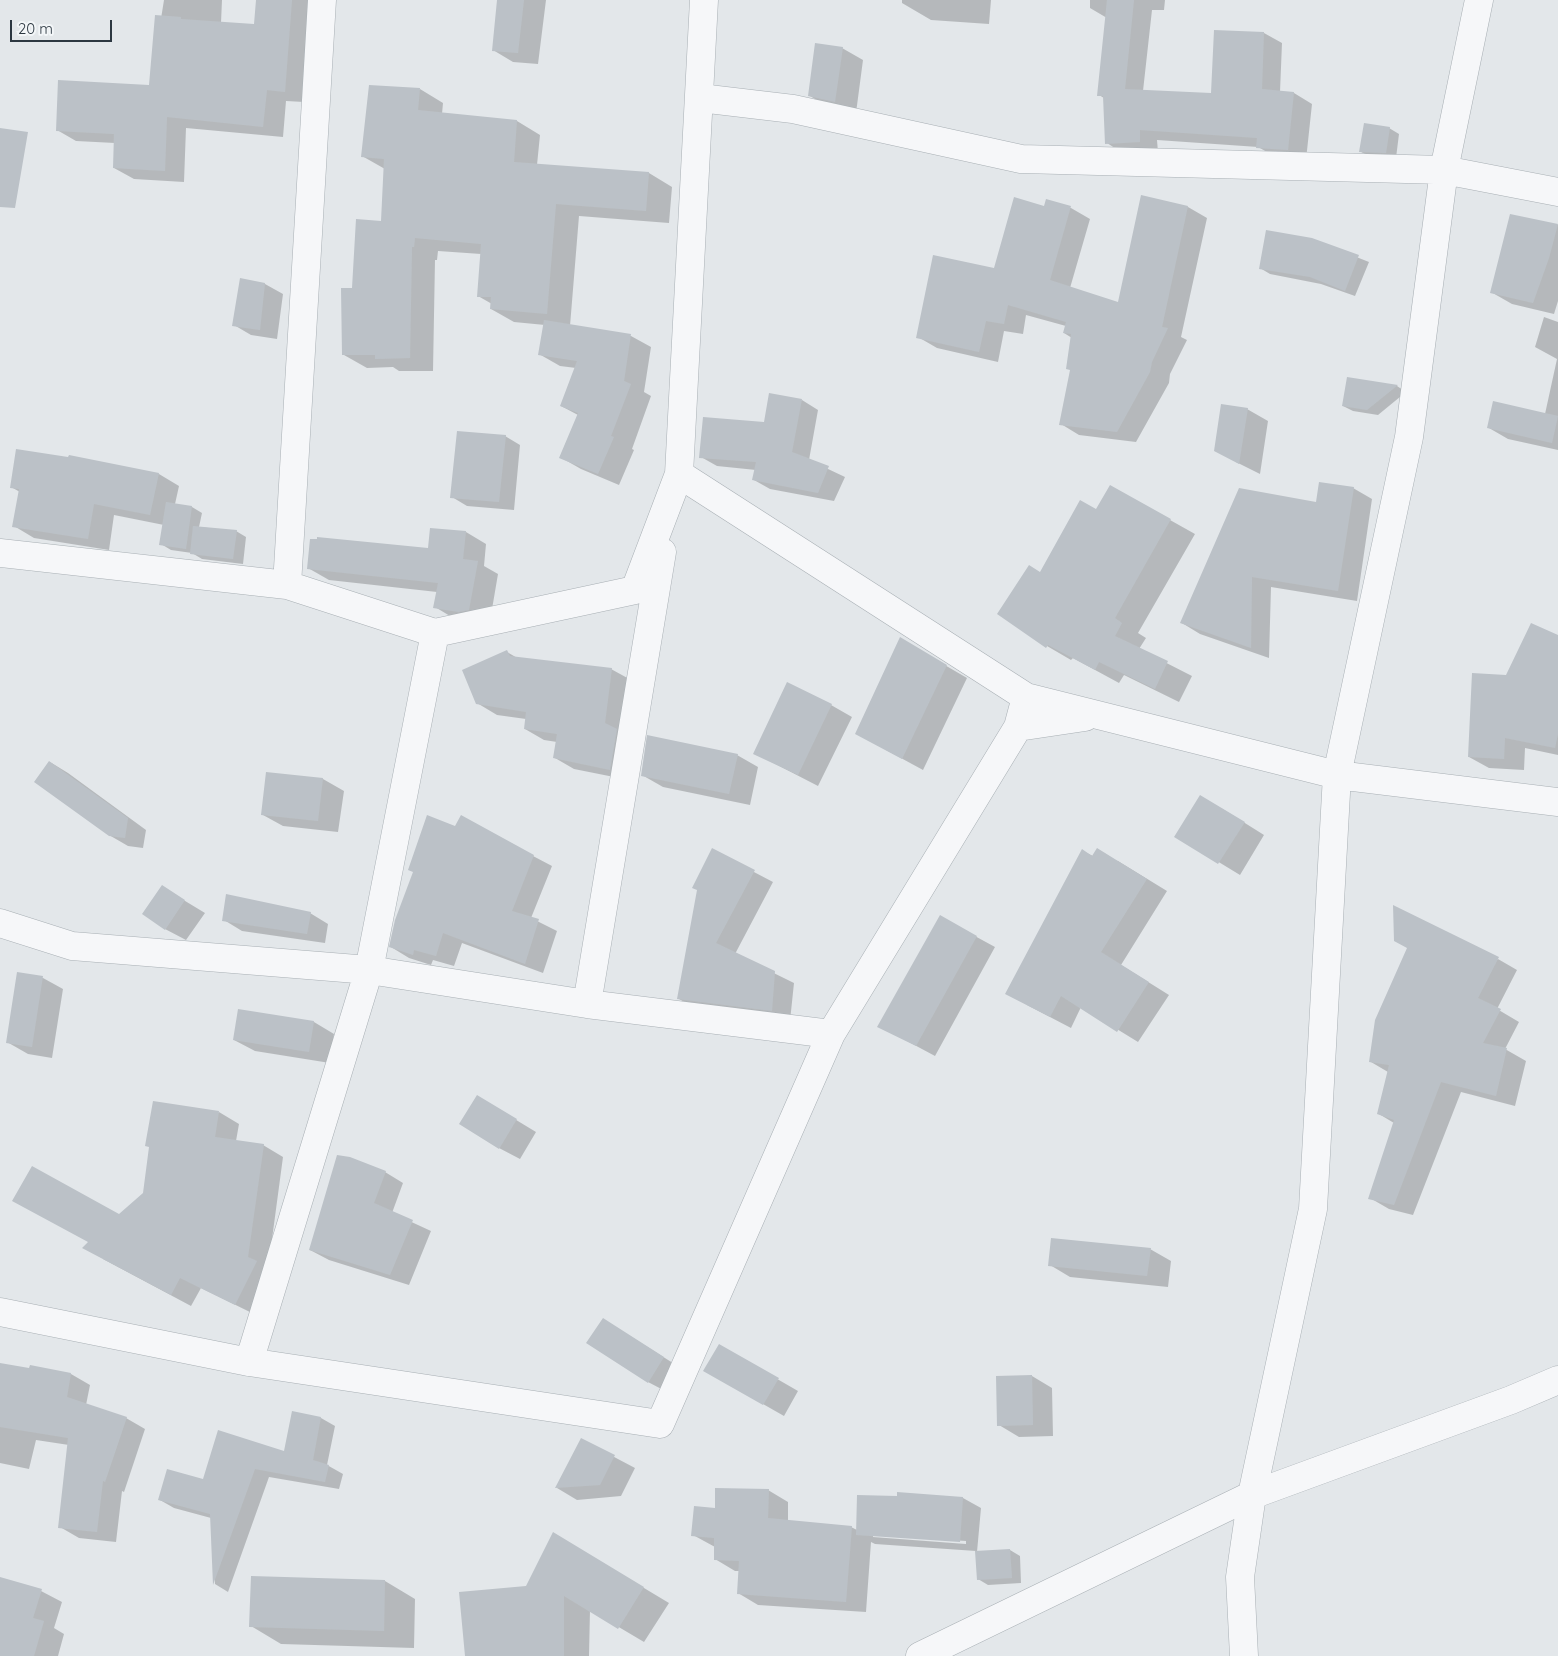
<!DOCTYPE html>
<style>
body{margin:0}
#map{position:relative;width:1558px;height:1656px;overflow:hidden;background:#e3e7ea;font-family:Quicksand,sans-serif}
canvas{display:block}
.scale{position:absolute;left:10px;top:20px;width:102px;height:22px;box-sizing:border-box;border:2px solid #2c3741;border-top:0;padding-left:6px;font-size:15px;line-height:18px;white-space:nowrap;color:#2c3741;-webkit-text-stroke:4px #f3f6f8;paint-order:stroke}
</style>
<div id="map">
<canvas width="1558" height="1656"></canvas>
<div class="scale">20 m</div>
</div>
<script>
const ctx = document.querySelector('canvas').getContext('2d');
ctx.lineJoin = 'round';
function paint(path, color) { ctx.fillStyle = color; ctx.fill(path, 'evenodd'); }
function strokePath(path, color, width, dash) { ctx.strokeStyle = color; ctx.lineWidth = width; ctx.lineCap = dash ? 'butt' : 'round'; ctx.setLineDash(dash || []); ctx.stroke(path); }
paint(new Path2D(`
 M 164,0 L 222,0 L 221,23 L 256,26 L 257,0 L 312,0 L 304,102 L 286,101 L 283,137 L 186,128 L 184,182 L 134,179 L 114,168 L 115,143 L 76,141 L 57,130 L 150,87 Z
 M 499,0 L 546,0 L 538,64 L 513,62 L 493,50 Z
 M 902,0 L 991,0 L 989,24 L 931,20 L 902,3 Z
 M 1090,0 L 1165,0 L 1164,10 L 1152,10 L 1143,91 L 1212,94 L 1264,33 L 1282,43 L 1280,92 L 1294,93 L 1312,104 L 1306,160 L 1276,157 L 1258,147 L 1157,140 L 1158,152 L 1124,154 L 1107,143 L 1104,98 L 1099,95 L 1107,18 L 1090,8 Z
 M 842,48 L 863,60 L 856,113 L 830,108 L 810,96 Z
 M 420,89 L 443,103 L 442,114 L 517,121 L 540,135 L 537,165 L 649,173 L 672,187 L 669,223 L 579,216 L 570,326 L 631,336 L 651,347 L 644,392 L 651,396 L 632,449 L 634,450 L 619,485 L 581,469 L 560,457 L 578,415 L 561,406 L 576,368 L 560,366 L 539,354 L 545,325 L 514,322 L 491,309 L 492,304 L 478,296 L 481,254 L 438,251 L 437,260 L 435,260 L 433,371 L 399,371 L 393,367 L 367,368 L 344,355 L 353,289 L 382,222 L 385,169 L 362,156 Z
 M 1389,128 L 1399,134 L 1396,158 L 1371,157 L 1361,152 Z
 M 1142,197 L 1188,207 L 1207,218 L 1181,337 L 1187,340 L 1170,374 L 1169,383 L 1136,442 L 1079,435 L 1061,424 L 1071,371 L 1072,338 L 1064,333 L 1066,326 L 1026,315 L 1023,334 L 1004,331 L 998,362 L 937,348 L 918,337 L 995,270 L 1045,208 L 1047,201 L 1071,208 L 1090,219 L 1070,288 L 1119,303 Z
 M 1511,215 L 1558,225 L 1558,301 L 1554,314 L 1512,304 L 1491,292 Z
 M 1311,239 L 1369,262 L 1355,296 L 1321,284 L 1270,274 L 1260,268 Z
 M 241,280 L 265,284 L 283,294 L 277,339 L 251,335 L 234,325 Z
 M 1544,317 L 1558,322 L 1558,450 L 1508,439 L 1489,428 L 1545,414 L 1557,359 L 1535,347 Z
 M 1348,378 L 1397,386 L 1406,392 L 1378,415 L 1353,411 L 1343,406 Z
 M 802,400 L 818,410 L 809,460 L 845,477 L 834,501 L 770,489 L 754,480 L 756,470 L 717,466 L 701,457 L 765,423 Z
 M 1247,409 L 1268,421 L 1260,474 L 1236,462 Z
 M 505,436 L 520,445 L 514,510 L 467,506 L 452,497 Z
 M 159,474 L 179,486 L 175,504 L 192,507 L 202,513 L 199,527 L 236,531 L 246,537 L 243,564 L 202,559 L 192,553 L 171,550 L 161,544 L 164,525 L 114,515 L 109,550 L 34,538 L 14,526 L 20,492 L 11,487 Z
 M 1353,488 L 1372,499 L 1357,601 L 1271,587 L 1269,658 L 1200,634 L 1182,623 L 1317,504 Z
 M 1097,511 L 1170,520 L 1195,534 L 1138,633 L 1146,638 L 1139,649 L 1192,676 L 1179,702 L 1124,675 L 1119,683 L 1073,658 L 1071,660 L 1047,646 L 1040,573 Z
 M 466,532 L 486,544 L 484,566 L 498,574 L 490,621 L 455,619 L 435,607 L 437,592 L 329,580 L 308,568 L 318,541 L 429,550 Z
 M 1558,637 L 1558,755 L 1525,748 L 1524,770 L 1489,768 L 1469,757 L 1507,676 Z
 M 900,639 L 967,678 L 923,770 L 877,745 Z
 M 507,652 L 519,659 L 611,669 L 631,680 L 629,780 L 574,769 L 555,758 L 557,742 L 544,740 L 525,729 L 526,719 L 497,715 L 477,703 Z
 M 831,705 L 852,717 L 818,786 L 754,753 Z
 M 737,755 L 758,767 L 750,805 L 663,787 L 642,775 Z
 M 50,762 L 68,773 L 146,830 L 143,848 L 128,846 L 109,835 Z
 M 267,773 L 323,779 L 344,791 L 338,832 L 283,826 L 263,815 Z
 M 1221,808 L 1264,835 L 1240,875 L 1176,836 Z
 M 456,827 L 533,856 L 552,866 L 531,918 L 557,931 L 543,973 L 462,943 L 454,966 L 433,960 L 431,965 L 409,958 L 391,947 Z
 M 712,850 L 773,882 L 735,954 L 794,983 L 790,1021 L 698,1010 L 679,999 Z
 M 1083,851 L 1093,856 L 1118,861 L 1167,891 L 1121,965 L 1169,995 L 1138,1042 L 1081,1007 L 1071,1028 L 1027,1005 Z
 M 162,887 L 205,913 L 186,940 L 165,929 Z
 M 310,913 L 328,924 L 325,943 L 242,931 L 224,920 Z
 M 940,917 L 995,947 L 935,1056 L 879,1026 Z
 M 1498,959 L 1517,970 L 1497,1009 L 1519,1022 L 1505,1049 L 1526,1061 L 1515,1106 L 1461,1092 L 1413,1215 L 1389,1209 L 1370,1198 L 1394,1123 L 1379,1114 L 1388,1072 L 1371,1062 Z
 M 18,973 L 43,978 L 63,989 L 52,1058 L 28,1054 L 7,1042 Z
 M 239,1010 L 314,1022 L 334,1034 L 330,1063 L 255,1051 L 234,1040 Z
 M 498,1109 L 536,1132 L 520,1159 L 499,1148 Z
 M 219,1112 L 239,1124 L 236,1141 L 263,1145 L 283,1157 L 268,1269 L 256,1315 L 201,1288 L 191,1306 L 103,1259 L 120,1216 L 144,1194 Z
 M 385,1172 L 403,1183 L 392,1213 L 431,1231 L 409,1285 L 329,1260 L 310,1250 Z
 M 1150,1249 L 1171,1261 L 1168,1287 L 1070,1277 L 1050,1265 Z
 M 603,1319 L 684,1370 L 669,1393 L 648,1382 Z
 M 720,1346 L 798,1391 L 784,1416 L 705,1371 Z
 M 0,1365 L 71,1374 L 90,1385 L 86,1405 L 126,1418 L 145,1429 L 124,1492 L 122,1491 L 116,1542 L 79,1538 L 60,1527 L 69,1445 L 36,1440 L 29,1469 L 0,1463 Z
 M 1032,1376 L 1052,1388 L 1053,1436 L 1019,1437 L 999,1425 Z
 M 293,1412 L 321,1418 L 335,1426 L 327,1465 L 343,1474 L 339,1489 L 269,1477 L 228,1592 L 215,1584 L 211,1518 L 174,1508 L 160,1500 L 204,1480 L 285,1452 Z
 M 582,1440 L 635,1468 L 621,1496 L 577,1500 L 557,1488 Z
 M 768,1490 L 788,1502 L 788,1521 L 851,1527 L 857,1530 L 898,1498 L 899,1493 L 963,1498 L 981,1508 L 977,1552 L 1010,1550 L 1020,1556 L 1021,1583 L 988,1585 L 978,1579 L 976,1551 L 875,1544 L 871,1542 L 866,1612 L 758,1605 L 738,1593 L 739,1571 L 735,1571 L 715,1559 L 715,1547 L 693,1535 L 716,1509 ZM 873,1535 L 966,1541 L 966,1544 L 873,1537 Z
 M 579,1549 L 669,1603 L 644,1642 L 590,1610 L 589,1656 L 467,1656 Z
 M 0,1578 L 41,1591 L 62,1602 L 54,1628 L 64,1634 L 58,1656 L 0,1656 Z
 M 385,1581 L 415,1599 L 414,1648 L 281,1644 L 251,1626 Z`), '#0003');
paint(new Path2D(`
 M 256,0 L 292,0 L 285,92 L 267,90 L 263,127 L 167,117 L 165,171 L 113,168 L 114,134 L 56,131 L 58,80 L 149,85 L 155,15 L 181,17 L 181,19 L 254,24 Z
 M 497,0 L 524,0 L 518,53 L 492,51 Z
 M 1107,0 L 1134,0 L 1125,89 L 1211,93 L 1214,30 L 1264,32 L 1262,89 L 1294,92 L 1288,150 L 1256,148 L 1257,138 L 1140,130 L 1140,142 L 1105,144 L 1103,96 L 1097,96 Z
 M 815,43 L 843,47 L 835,102 L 808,96 Z
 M 369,85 L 420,88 L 418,110 L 517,120 L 514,162 L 649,172 L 646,211 L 556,204 L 547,314 L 490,309 L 491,297 L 477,297 L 481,244 L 415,238 L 414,247 L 412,247 L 410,358 L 375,359 L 375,355 L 342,355 L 341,288 L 352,288 L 356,219 L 381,221 L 384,159 L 361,157 Z
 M 1364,123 L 1390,127 L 1386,153 L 1359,152 Z
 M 0,128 L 28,132 L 15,208 L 0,207 Z
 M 1141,195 L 1188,206 L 1162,327 L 1168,328 L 1152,362 L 1150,372 L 1117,432 L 1059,425 L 1070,370 L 1066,369 L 1071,334 L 1063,333 L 1066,322 L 1008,305 L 1004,324 L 986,321 L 979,352 L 916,338 L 933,255 L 994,268 L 1014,197 L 1044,206 L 1046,199 L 1071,206 L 1050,280 L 1118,302 Z
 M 1510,214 L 1558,224 L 1549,258 L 1533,303 L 1490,293 Z
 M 1266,230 L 1312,238 L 1359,255 L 1345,291 L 1310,277 L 1259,269 Z
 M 240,278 L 265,283 L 260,330 L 232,326 Z
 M 544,320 L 631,334 L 624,381 L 631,384 L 611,436 L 614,437 L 598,474 L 559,458 L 578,413 L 560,406 L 577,361 L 538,355 Z
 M 1347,377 L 1398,385 L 1367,410 L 1342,406 Z
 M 769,393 L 802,399 L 792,452 L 829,466 L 818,493 L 752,480 L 756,462 L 699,458 L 703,417 L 764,422 Z
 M 1493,401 L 1558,416 L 1552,443 L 1487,428 Z
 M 1221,404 L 1248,408 L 1239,464 L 1214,451 Z
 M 457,431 L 506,435 L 499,502 L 450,498 Z
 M 16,449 L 68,457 L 69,455 L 159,473 L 150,515 L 94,504 L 88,539 L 12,527 L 19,489 L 10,488 Z
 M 1319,482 L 1354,487 L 1338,591 L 1252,577 L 1251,648 L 1180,623 L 1239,488 L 1316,502 Z
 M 1110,485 L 1171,519 L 1115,618 L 1122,623 L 1115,636 L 1168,661 L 1155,689 L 1099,662 L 1095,670 L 1048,645 L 1046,648 L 997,614 L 1029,565 L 1040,572 L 1080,500 L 1096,509 Z
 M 166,502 L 192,506 L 186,549 L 159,545 Z
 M 193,526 L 237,530 L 233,559 L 190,554 Z
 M 430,528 L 466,531 L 463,559 L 478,561 L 469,610 L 459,612 L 433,608 L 438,583 L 307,569 L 310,539 L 317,539 L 317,537 L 428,548 Z
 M 1531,623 L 1558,635 L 1558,734 L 1555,748 L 1505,738 L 1504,759 L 1468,757 L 1472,673 L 1506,675 Z
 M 900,637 L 947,665 L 902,759 L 855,734 Z
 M 507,650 L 510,656 L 612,668 L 605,723 L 617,729 L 610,770 L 553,758 L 557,734 L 524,729 L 526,712 L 476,704 L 462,670 Z
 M 787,682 L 832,704 L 798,775 L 753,754 Z
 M 647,735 L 738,754 L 729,794 L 641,776 Z
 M 49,761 L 128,818 L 125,838 L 109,836 L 34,782 Z
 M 266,772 L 323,778 L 318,821 L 261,815 Z
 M 1200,795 L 1245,822 L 1218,864 L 1174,837 Z
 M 427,815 L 455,826 L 461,815 L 534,855 L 512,911 L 539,919 L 525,964 L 443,933 L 436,956 L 414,950 L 413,955 L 389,947 L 395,920 L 413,872 L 408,870 Z
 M 712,848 L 755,870 L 716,943 L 775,971 L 772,1011 L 677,999 L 697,890 L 692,888 Z
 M 1097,848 L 1147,879 L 1101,952 L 1149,982 L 1117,1032 L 1061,996 L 1050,1017 L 1005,994 L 1082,849 L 1092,856 Z
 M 162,885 L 185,900 L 165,930 L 142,914 Z
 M 226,894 L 311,912 L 307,934 L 222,921 Z
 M 1393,905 L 1499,957 L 1478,998 L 1501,1009 L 1483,1043 L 1507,1048 L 1496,1096 L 1441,1082 L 1394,1205 L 1368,1199 L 1394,1120 L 1377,1114 L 1389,1065 L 1369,1062 L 1375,1020 L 1407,948 L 1394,941 Z
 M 940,915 L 977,936 L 916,1046 L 877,1027 Z
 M 17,972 L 43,976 L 32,1047 L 6,1043 Z
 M 238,1009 L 314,1021 L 309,1052 L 233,1040 Z
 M 477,1095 L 517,1119 L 499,1149 L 459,1124 Z
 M 153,1101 L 219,1111 L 215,1137 L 264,1144 L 248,1257 L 257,1261 L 235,1305 L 180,1278 L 171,1295 L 82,1248 L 88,1242 L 12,1201 L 32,1166 L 119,1214 L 143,1193 L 149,1147 L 145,1146 Z
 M 337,1155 L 350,1157 L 386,1171 L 374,1203 L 413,1220 L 390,1275 L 309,1250 Z
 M 1051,1238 L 1151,1248 L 1147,1276 L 1048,1266 Z
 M 603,1318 L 664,1357 L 648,1383 L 586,1343 Z
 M 719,1344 L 779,1378 L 763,1405 L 703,1371 Z
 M 0,1363 L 29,1368 L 30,1365 L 71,1373 L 67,1397 L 127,1417 L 105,1482 L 103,1481 L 97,1532 L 58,1528 L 68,1438 L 0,1427 Z
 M 1032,1375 L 1033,1425 L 997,1426 L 996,1376 Z
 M 292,1411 L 321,1417 L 313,1460 L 329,1465 L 325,1482 L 255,1469 L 213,1585 L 210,1514 L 158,1500 L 167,1469 L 203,1479 L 218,1430 L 284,1451 Z
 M 581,1438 L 615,1455 L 600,1485 L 555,1488 Z
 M 715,1488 L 769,1489 L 768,1518 L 852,1526 L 846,1602 L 737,1594 L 739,1561 L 714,1560 L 714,1538 L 691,1536 L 694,1506 L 715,1508 Z
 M 897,1492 L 963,1497 L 960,1542 L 856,1535 L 857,1495 L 897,1496 Z
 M 553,1532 L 644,1587 L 618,1629 L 564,1596 L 564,1656 L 465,1656 L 459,1592 L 526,1586 Z
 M 1010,1549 L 1012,1578 L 977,1580 L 975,1551 Z
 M 251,1576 L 385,1580 L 384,1631 L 249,1627 Z
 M 0,1577 L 42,1589 L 33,1618 L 44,1621 L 34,1656 L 0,1656 Z`), '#bbc1c7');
const minor = new Path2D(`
 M 700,98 L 793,109 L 1021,159 L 1444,170 L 1558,192
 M 679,474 L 1026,697 L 1337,775 L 1558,802
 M 0,553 L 287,585 L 435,633 L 635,590 L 679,474 L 704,0
 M 287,585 L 322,0
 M 1018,727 L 1085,717
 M 0,923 L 72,946 L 369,970 L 587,1004 L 831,1034
 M 587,1004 L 662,552
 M 0,1312 L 249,1362 L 660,1424 L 831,1034 L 1018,727 L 1026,697
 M 249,1362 L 369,970 L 435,633
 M 920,1656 L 1252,1495 L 1511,1400 L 1558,1380
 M 1244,1656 L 1240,1577 L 1252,1495 L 1313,1209 L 1337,775 L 1409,437 L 1444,170 L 1479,0`);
strokePath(minor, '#a8afb4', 29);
strokePath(minor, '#f6f7f9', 28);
</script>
